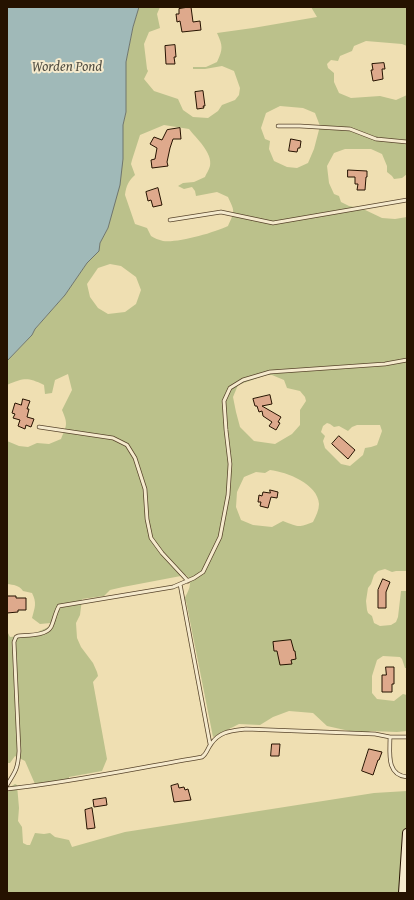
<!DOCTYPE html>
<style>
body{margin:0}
#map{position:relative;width:414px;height:900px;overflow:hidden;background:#efdfb2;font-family:"Gentium Book Plus",serif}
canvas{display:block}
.frame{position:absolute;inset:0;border:8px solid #251200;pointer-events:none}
</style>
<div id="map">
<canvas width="414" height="900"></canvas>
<div class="frame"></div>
</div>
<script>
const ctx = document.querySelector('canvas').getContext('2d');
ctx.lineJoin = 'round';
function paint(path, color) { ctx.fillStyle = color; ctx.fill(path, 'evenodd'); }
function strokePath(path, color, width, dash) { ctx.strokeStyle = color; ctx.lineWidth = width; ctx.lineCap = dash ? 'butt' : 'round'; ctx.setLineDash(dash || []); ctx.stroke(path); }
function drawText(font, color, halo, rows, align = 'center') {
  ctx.font = font + ' "Gentium Book Plus",serif'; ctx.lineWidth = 4; ctx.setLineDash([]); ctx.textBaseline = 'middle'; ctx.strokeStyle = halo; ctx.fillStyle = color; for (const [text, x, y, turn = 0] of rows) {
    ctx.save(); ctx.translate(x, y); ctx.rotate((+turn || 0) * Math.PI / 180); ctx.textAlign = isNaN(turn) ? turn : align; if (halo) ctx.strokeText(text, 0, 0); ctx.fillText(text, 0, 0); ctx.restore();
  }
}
paint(new Path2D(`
 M 139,7 L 160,7 L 157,14 L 160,28 L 149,32 L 144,44 L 147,69 L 148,71 L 144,79 L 154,91 L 178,99 L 183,110 L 193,117 L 208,118 L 218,111 L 222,105 L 235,100 L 239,95 L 240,88 L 234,71 L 222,66 L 205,69 L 193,69 L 193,67 L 206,67 L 217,62 C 223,49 223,46 217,33 L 253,28 L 317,17 L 311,7 L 407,7 L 407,46 L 402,44 L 366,41 L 354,46 L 352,51 L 340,56 L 338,61 L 331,60 L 327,64 L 328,68 L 334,73 L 334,82 L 339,93 L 351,98 L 380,96 L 396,100 L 407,95 L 407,174 L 402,178 L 394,179 L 392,176 L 387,172 L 387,166 L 382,154 L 371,149 L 345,149 L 334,153 L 327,166 L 329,183 L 334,194 L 339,196 L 341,202 L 349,206 L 361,208 L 382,218 L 395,219 L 407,217 L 407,571 L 396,571 L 392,572 L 385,569 L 378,571 L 374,575 L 371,584 L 368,588 L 366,601 L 367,610 L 368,613 L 372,616 L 374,623 L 380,626 L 391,625 L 396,622 L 398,617 L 401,591 L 407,591 L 407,668 L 405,668 L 402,659 L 400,657 L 383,656 L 377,660 L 372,676 L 372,693 L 377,699 L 394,701 L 403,694 L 407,695 L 407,731 L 397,732 L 371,731 L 363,734 L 327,726 L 313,713 L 289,711 L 273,717 L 260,725 L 239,724 L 213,737 L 186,601 L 184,600 C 188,591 194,583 186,575 L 123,587 L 110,590 L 104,596 L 82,599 L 80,615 L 76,623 L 77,638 L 81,647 L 93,663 L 97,672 L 98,676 L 93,682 L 107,759 L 102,771 L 69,777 L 69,779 L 35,784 L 25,761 L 15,756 L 10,763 L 7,763 L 7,631 L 10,637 L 31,635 L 53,625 L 51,623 L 40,624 L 32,618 C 35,607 37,603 32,593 L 23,591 C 19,585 14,585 7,584 L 7,441 L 19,446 L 28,447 L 37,443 L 49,444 L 61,439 C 67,425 68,424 62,410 L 72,390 L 68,374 L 55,380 L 52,393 L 45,394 L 44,385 C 27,377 24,378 7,385 L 7,361 L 32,335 L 35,329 L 65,295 L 87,263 L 99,251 L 100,243 L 108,228 L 123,159 L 123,125 L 126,112 L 126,62 L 133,27 ZM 280,106 L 303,108 L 315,113 L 320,126 L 314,149 L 308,163 L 297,168 L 287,167 L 274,161 L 269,149 L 270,141 L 265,139 L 261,128 L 266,113 ZM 164,125 L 189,129 C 196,138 213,153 210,166 C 209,170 206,174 205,177 L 194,182 L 183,183 L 178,186 L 184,189 L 192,187 L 195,191 L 196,196 L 217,192 L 228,197 C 235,212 235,211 228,226 C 213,233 178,243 163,241 C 159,240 154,238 151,236 L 147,228 L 135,224 L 125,195 C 126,186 129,180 135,175 L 131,164 L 132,160 L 140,135 ZM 110,264 L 121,266 L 136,277 L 141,290 L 136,304 L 125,312 L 108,314 L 98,308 L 90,297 L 87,284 L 98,268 ZM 266,375 L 272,375 L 284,380 L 287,388 L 300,391 L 305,397 L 306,401 L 300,410 L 300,425 L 292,434 L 275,444 L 254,441 L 240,427 L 236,412 L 233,397 L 238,385 ZM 327,423 L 330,424 L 334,427 L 339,426 L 348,431 L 352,427 L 357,425 L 380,425 L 382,431 L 377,445 L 371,447 L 365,448 L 363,455 L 350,466 L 341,464 L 325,448 L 323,441 L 325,436 L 321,432 L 323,426 ZM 270,470 C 287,472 318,484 319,504 C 319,510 316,516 313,522 C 298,528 299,527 283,521 L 272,527 L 253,525 L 241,520 L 236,507 L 237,492 L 244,477 L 256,472 L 265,473 Z
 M 15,784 L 17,785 L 19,808 L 18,821 L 22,827 L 23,843 L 27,845 L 30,845 L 35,833 L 44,834 L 50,833 L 55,837 L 69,840 L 72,847 L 125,832 L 374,793 L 407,791 L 407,893 L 7,893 L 7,794 L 10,787 Z`), '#bbc18b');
const water = new Path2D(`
 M 7,7 L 139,7 L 133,27 L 126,62 L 126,112 L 123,125 L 123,159 L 120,185 L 108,228 L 100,243 L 99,251 L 87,263 L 65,295 L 35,329 L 32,335 L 7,361 Z`);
paint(water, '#a0b9b8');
strokePath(water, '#6f766e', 1);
const building = new Path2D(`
 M 191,7 L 193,22 L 200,21 L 201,30 L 182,32 L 180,21 L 177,22 L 176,14 L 179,14 L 179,9 Z
 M 175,45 L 176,57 L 174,57 L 175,64 L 166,64 L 165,46 Z
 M 384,63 L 385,69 L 382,69 L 383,79 L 373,81 L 371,70 L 373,70 L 372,64 Z
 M 203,91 L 205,106 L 203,106 L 204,108 L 197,109 L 195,92 Z
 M 180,128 L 181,139 L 173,139 L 170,148 L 167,162 L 168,166 L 152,168 L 151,160 L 155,159 L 157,148 L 150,144 L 154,137 L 162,140 L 167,130 Z
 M 291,139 L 301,141 L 300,148 L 298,148 L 297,152 L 289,151 Z
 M 348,170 L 367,171 L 367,177 L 366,177 L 365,190 L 357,190 L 358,184 L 355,184 L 355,177 L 348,177 Z
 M 158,188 L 162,205 L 153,207 L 151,200 L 148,201 L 146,192 Z
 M 270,395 L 272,404 L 262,406 L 281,417 L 278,422 L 280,423 L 276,430 L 269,426 L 272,422 L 263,416 L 262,411 L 259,412 L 257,406 L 255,406 L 253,399 Z
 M 23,399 L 30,401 L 27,409 L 29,409 L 27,417 L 34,419 L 31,427 L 26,425 L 25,429 L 18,426 L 20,420 L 13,418 L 15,414 L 12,413 L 15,403 L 21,405 Z
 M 339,436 L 355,450 L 348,459 L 332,444 Z
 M 270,490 L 278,492 L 277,498 L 271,497 L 268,508 L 260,506 L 261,502 L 258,502 L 259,495 L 262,496 L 263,492 L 270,493 Z
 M 383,579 L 390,582 L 386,592 L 386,608 L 378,608 L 378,590 Z
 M 7,596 L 16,596 L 16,598 L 26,598 L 26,610 L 18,610 L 18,612 L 7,613 Z
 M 291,640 L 294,651 L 295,651 L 296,659 L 291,660 L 292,664 L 280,665 L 277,651 L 274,651 L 273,642 Z
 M 386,667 L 394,667 L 394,684 L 392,684 L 392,692 L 382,692 L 382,675 L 386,675 Z
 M 272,744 L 280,744 L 279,756 L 271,756 Z
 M 369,749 L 382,752 L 379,760 L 378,760 L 373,775 L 362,771 Z
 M 178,784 L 179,788 L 184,787 L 185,790 L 188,789 L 191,800 L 174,802 L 171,786 Z
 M 106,798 L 107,805 L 94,807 L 93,800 Z
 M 92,808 L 95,828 L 87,829 L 85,810 Z`);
paint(building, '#dea98c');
strokePath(building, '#251200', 1);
const service = new Path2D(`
 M 278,126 L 300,126 L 350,129 L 376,139 L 407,142
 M 170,220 L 221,212 L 273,223 L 407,200
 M 39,427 L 113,438 L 127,445 L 135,458 L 145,489 L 147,519 L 151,538 L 162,553 L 188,581
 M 180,584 L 210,744
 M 390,737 L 407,737
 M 7,785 C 16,771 18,768 19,751 L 14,642 L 16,637 L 18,636 C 28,635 46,636 51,627 C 54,621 55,613 59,606 L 173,587 L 194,578 L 203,572 L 220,537 L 228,495 L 230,464 L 226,430 L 224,401 L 230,388 L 243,380 L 270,372 L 385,364 L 407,360
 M 7,789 C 73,782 137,768 202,757 C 207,754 207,749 211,744 C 220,731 231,731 246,729 L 375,734 L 390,737 C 390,753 386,775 407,777`);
const secondary = new Path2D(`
 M 403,893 L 407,833`);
strokePath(service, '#58452c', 4.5);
strokePath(secondary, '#251200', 10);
strokePath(service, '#f5eacd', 3);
strokePath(secondary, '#f5eacd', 8);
drawText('italic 14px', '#504c40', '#f5eacd', [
 ["Worden Pond",67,67]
]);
</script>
